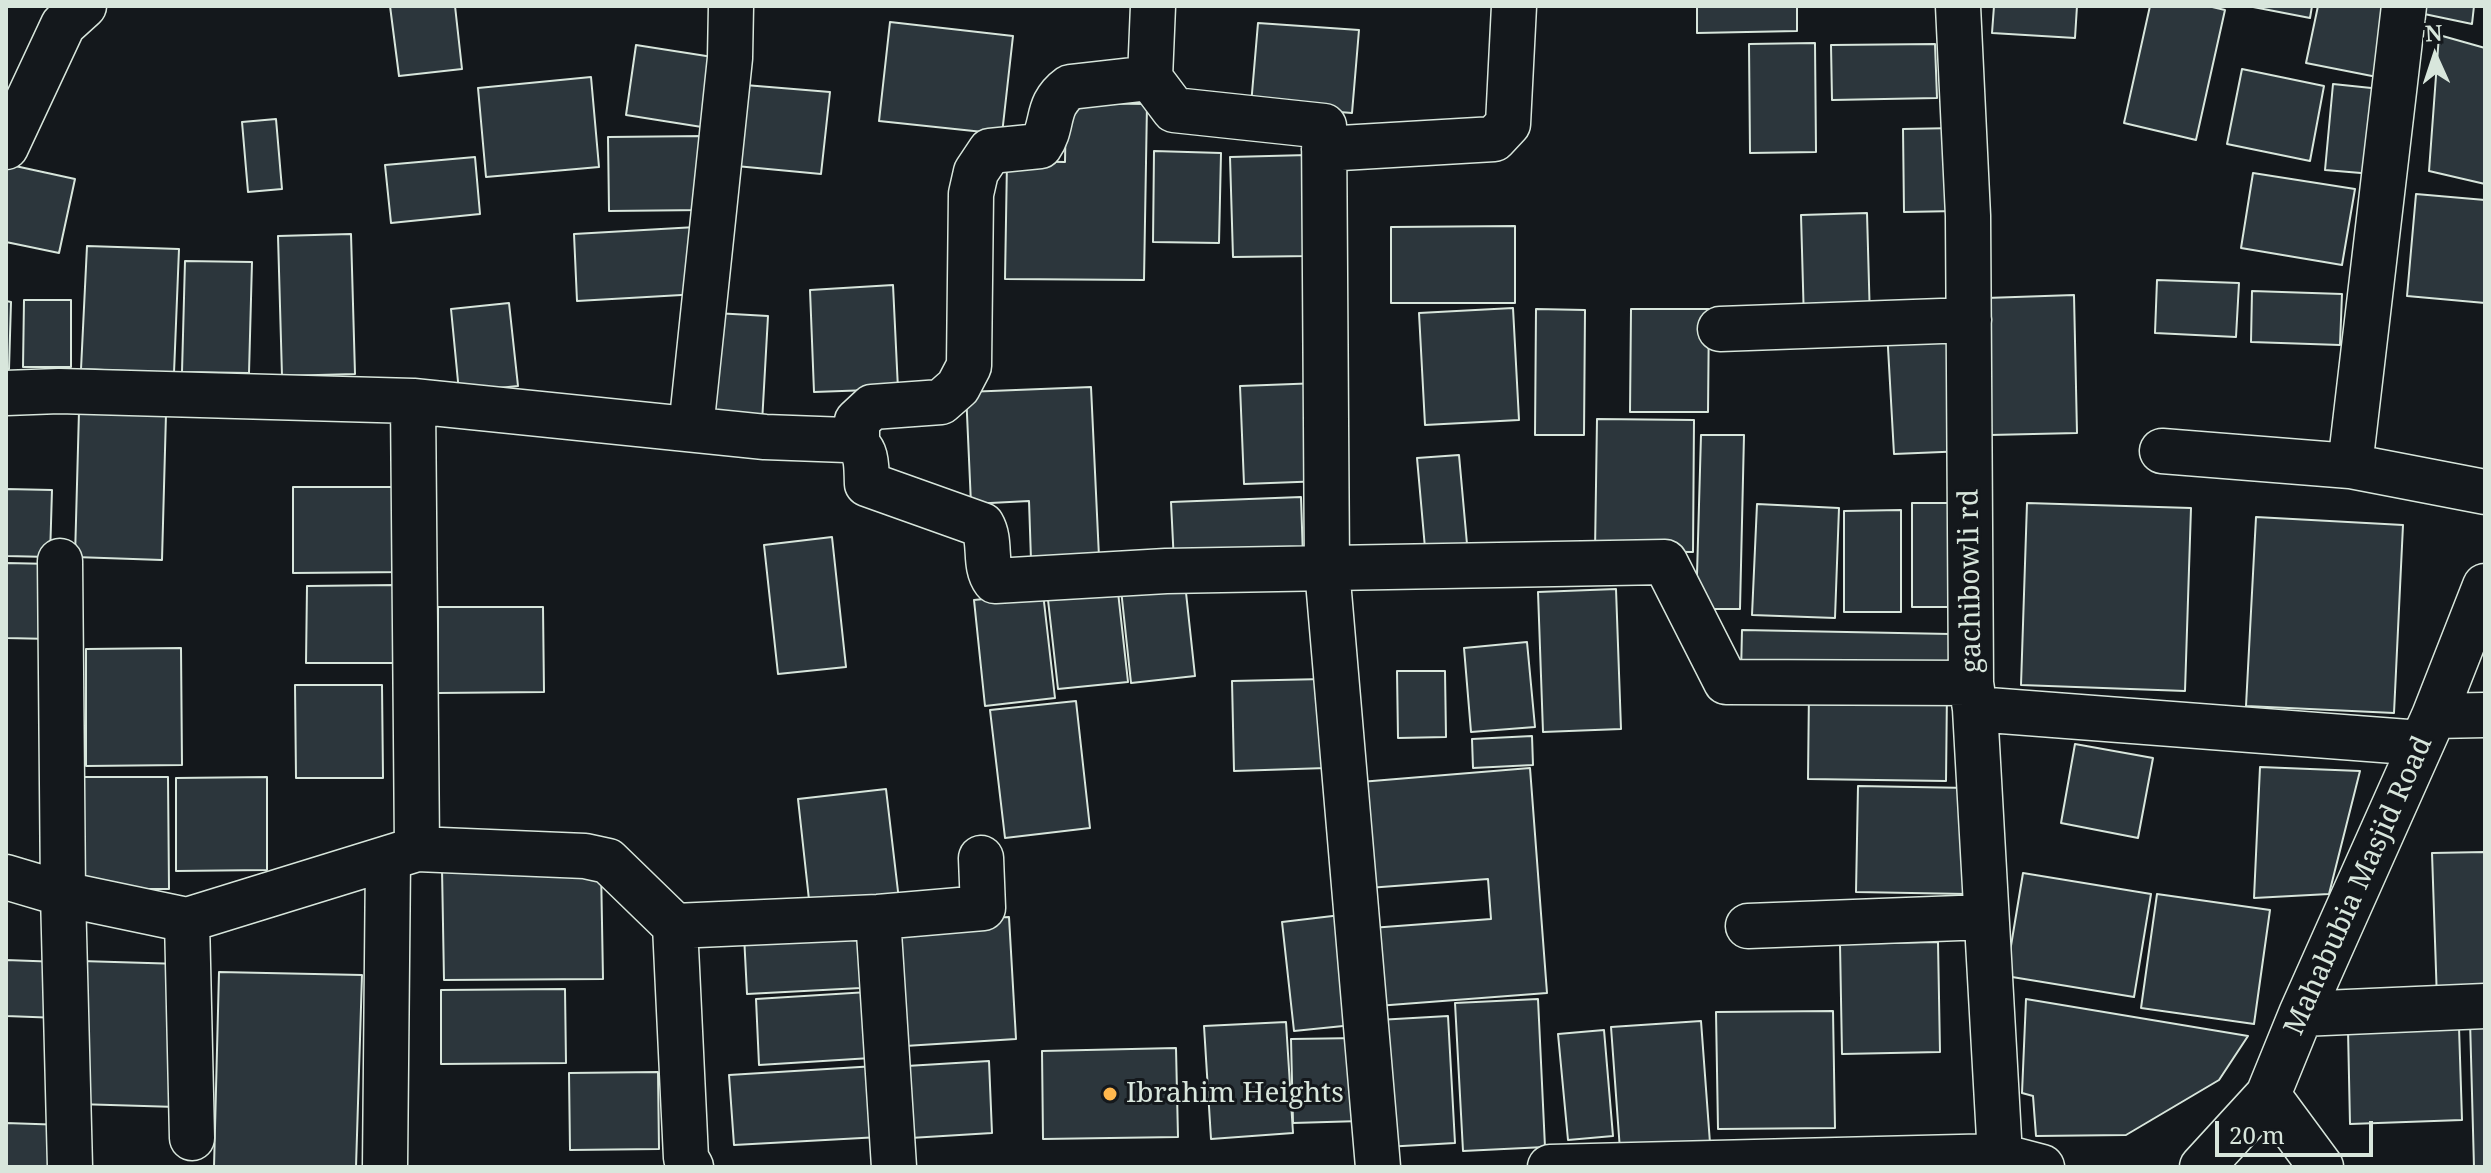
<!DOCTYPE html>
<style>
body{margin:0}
#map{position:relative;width:2491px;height:1173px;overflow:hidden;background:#14181c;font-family:"Noto Serif",serif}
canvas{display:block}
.frame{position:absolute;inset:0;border:8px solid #d8e6dc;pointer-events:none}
.north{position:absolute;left:2395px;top:16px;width:80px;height:80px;-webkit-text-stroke:6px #14181c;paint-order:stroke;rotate:357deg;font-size:22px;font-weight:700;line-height:32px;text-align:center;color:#d8e6dc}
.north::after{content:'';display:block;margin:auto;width:28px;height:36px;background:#d8e6dc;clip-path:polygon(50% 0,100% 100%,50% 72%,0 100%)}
.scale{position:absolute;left:2215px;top:1121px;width:158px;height:36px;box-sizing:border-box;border:4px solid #d8e6dc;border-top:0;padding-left:10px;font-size:24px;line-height:28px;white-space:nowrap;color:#d8e6dc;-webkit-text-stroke:6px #14181c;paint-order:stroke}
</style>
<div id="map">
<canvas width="2491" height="1173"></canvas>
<div class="frame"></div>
<div class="north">N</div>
<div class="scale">20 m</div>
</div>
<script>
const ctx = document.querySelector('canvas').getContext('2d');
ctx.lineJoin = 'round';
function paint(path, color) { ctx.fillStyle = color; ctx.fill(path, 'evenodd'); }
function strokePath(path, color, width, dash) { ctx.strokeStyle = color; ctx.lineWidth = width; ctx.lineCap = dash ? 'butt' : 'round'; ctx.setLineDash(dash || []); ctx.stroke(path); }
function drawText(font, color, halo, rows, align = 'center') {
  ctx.font = font + ' "Noto Serif",serif'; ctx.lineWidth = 6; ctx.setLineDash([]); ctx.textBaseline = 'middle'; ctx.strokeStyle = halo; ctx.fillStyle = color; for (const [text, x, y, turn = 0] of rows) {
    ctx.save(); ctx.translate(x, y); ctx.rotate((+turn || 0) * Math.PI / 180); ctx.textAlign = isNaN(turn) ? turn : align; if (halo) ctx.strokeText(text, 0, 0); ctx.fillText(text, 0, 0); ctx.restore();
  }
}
const building = new Path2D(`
 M 390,6 L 455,6 L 462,69 L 399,76 Z
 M 1697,6 L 1797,6 L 1797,31 L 1697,33 Z
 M 1994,6 L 2077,6 L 2075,38 L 1992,33 Z
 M 2150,6 L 2208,6 L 2225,10 L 2196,140 L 2124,123 Z
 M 2248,6 L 2312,6 L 2310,18 Z
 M 2318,6 L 2393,6 L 2377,77 L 2306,63 Z
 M 2411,6 L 2474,6 L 2472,24 L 2410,11 Z
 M 890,22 L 1013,36 L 1002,134 L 879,121 Z
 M 1258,23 L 1359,30 L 1352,113 L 1251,105 Z
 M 2439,35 L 2485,48 L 2485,184 L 2429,171 Z
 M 1815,43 L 1816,152 L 1750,153 L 1749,44 Z
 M 1935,44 L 1937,98 L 1832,100 L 1831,45 Z
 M 636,45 L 719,58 L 708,128 L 626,115 Z
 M 2242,69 L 2324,86 L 2310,161 L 2227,144 Z
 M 591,77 L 599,167 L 486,177 L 478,88 Z
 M 2333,84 L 2381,89 L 2373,174 L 2325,170 Z
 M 745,85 L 830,92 L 821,174 L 736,166 Z
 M 1066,103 L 1147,104 L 1144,280 L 1005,279 L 1007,161 L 1065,162 Z
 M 276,119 L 282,189 L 248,192 L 242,122 Z
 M 1956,128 L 1958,211 L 1904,212 L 1903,129 Z
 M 704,136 L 704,210 L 609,211 L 608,137 Z
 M 1154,151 L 1221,153 L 1219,243 L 1153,242 Z
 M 1308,155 L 1310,256 L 1233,257 L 1230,157 Z
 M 475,157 L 480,214 L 391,223 L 385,165 Z
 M 6,164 L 75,179 L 59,253 L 6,242 Z
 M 2253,173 L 2355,189 L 2342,265 L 2241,248 Z
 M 2416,194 L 2485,200 L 2485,303 L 2407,296 Z
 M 1867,213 L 1870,320 L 1804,322 L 1801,215 Z
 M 1515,226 L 1515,303 L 1391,303 L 1391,227 Z
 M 696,227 L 699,294 L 577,301 L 574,234 Z
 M 351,234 L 355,374 L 282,376 L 278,236 Z
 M 87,246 L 179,249 L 174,373 L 81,369 Z
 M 185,261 L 252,262 L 249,373 L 182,372 Z
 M 2157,280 L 2239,283 L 2236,337 L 2155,333 Z
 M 893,285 L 898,389 L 814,392 L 810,290 Z
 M 2252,291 L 2342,294 L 2340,345 L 2251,342 Z
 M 2074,295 L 2077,433 L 1990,435 L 1986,298 Z
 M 24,300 L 71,300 L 71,367 L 23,367 Z
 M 6,301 L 11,302 L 9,369 L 6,369 Z
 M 509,303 L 518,386 L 459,392 L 451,309 Z
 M 1513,308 L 1519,420 L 1425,425 L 1419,313 Z
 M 1536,309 L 1585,310 L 1584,435 L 1535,435 Z
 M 1631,309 L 1709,309 L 1708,412 L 1630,412 Z
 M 715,313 L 768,316 L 762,423 L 708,420 Z
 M 1959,326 L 1966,451 L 1894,454 L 1887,330 Z
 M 1320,383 L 1324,481 L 1244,484 L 1240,386 Z
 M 1091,387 L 1099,557 L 1031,560 L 1029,501 L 971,504 L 966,392 Z
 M 79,411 L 166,414 L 162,560 L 75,557 Z
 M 1597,419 L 1694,420 L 1693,552 L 1595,551 Z
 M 1701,435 L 1744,435 L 1740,609 L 1696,609 Z
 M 1459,455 L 1467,544 L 1425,548 L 1417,458 Z
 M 293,487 L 407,487 L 407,572 L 293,573 Z
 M 6,489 L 52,490 L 50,557 L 6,556 Z
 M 1301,497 L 1303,558 L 1174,563 L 1171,502 Z
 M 1912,503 L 1959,503 L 1960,607 L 1912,607 Z
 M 2027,503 L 2191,508 L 2185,691 L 2021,685 Z
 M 1757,504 L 1839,508 L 1835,618 L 1752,615 Z
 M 1901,510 L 1901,612 L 1844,612 L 1844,511 Z
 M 2256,517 L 2403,525 L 2394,713 L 2246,706 Z
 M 832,537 L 846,667 L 778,674 L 764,545 Z
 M 6,563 L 53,564 L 51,639 L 6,638 Z
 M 1184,574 L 1195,676 L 1131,683 L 1120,580 Z
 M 1117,583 L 1128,682 L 1058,689 L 1047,591 Z
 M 396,585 L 397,663 L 306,663 L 307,586 Z
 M 1616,589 L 1621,729 L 1543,732 L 1538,592 Z
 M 1043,593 L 1055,698 L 985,706 L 974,600 Z
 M 438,607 L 543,607 L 544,692 L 438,693 Z
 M 1742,630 L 1951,634 L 1950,678 L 1741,674 Z
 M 1527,642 L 1535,727 L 1471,732 L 1464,648 Z
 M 181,648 L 182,765 L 86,766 L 86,649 Z
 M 1397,671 L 1445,671 L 1446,737 L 1398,738 Z
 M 1324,679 L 1326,768 L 1234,771 L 1232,681 Z
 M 295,685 L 382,685 L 383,778 L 296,778 Z
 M 1809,689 L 1947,690 L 1946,781 L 1808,779 Z
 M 1076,701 L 1090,828 L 1005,838 L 990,710 Z
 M 1532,736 L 1533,765 L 1473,768 L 1472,739 Z
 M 2075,744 L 2153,758 L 2138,838 L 2061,823 Z
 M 2260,767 L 2360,771 L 2329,894 L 2254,898 Z
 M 1530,768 L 1547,993 L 1377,1006 L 1371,928 L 1491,919 L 1488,879 L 1368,888 L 1360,782 Z
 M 79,777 L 168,777 L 169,889 L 79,889 Z
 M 267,777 L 267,870 L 176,871 L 176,778 Z
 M 1858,786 L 1969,788 L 1966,894 L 1856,892 Z
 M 886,789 L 899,900 L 810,909 L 798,799 Z
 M 2485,852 L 2485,999 L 2437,1000 L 2432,853 Z
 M 601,867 L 603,979 L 444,980 L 442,869 Z
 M 2023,873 L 2151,894 L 2134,997 L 2006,976 Z
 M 2157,894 L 2270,910 L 2254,1024 L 2141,1008 Z
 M 1341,915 L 1353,1025 L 1294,1031 L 1282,922 Z
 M 1009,917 L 1016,1039 L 905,1046 L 898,923 Z
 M 858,929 L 861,988 L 747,994 L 744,935 Z
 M 1938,942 L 1940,1052 L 1842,1054 L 1840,944 Z
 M 6,960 L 60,962 L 59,1018 L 6,1016 Z
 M 81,961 L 181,964 L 177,1107 L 77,1104 Z
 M 219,972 L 362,975 L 356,1167 L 214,1167 Z
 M 565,989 L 566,1063 L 441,1064 L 441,990 Z
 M 868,992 L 871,1058 L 759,1065 L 756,999 Z
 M 1538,999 L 1545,1147 L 1463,1151 L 1455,1003 Z
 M 2026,999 L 2248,1036 L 2219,1080 L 2126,1135 L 2036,1136 L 2033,1096 L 2022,1093 Z
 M 1833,1011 L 1835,1128 L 1718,1129 L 1716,1012 Z
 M 1448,1016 L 1455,1143 L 1385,1147 L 1378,1020 Z
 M 2485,1019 L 2485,1167 L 2474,1167 L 2470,1020 Z
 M 1701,1021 L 1710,1143 L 1620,1150 L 1611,1027 Z
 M 1286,1022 L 1293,1133 L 1211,1139 L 1204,1026 Z
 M 2459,1027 L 2462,1120 L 2350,1124 L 2348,1030 Z
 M 1604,1030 L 1613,1136 L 1568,1140 L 1558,1034 Z
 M 1359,1038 L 1361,1121 L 1293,1123 L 1291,1039 Z
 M 1176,1048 L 1178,1137 L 1043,1139 L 1042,1051 Z
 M 989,1061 L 992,1133 L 894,1139 L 890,1067 Z
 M 876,1066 L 880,1137 L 734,1145 L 729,1075 Z
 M 658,1072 L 659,1149 L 570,1150 L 569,1073 Z
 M 6,1123 L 65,1125 L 63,1167 L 6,1167 Z`);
paint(building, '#2c363c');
strokePath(building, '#d8e6dc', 2);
const minor = new Path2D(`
 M 1153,6 L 1150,78 L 1174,110 L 1324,126 L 1327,569 L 1378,1167
 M 1958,6 L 1968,216 L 1971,683 L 1975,709 L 2000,1156
 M 6,147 L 63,25 L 84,6
 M 1324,149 L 1494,139 L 1508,124 L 1514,6
 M 1720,329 L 1969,320
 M 6,393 L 59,391 L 413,401 L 765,437 L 846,440 C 869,446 866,464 867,484 L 982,525 C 992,542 983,565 995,581 L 1166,571 L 1665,562 L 1726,682 L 1971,683
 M 413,401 L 417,849
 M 691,429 L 730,58 L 731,6
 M 857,443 L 857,421 L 872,407 L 941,402 L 958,387 L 969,366 L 971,194 L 976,172 L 990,151 L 1040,146 C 1055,125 1044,106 1070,87 L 1150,78
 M 2162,451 L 2350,466 L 2485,492
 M 2350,466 L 2404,6
 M 60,561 L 63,894 L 70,1167
 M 1975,709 L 2421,743
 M 2434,716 L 2485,715
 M 6,877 L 63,894 L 187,920 L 417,849 L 585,856 L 608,861 L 675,926 L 686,1158 L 691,1167
 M 878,917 L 894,1167
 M 187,920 L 192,1138
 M 675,926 L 878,917 L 983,908 L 981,858
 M 1748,926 L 1986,917
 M 2301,1014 L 2485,1006
 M 2268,1095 L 2321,1167
 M 385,1167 L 388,858
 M 1550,1167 L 2000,1156 L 2042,1167
 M 2202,1167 L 2268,1095 L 2301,1014 L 2434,716 L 2485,586`);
strokePath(minor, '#d8e6dc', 47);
strokePath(minor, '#14181c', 44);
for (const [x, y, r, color] of [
 [1110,1094,8,"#ffb74d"]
]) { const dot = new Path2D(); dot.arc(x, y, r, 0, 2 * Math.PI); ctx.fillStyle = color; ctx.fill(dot); strokePath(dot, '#14181c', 3); }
drawText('28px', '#d8e6dc', '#14181c', [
 ["gachibowli rd",1971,581,-91],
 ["Mahabubia Masjid Road",2359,886,-66]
]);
drawText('28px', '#d8e6dc', '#14181c', [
 ["Ibrahim Heights",1126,1094]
], 'left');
</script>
